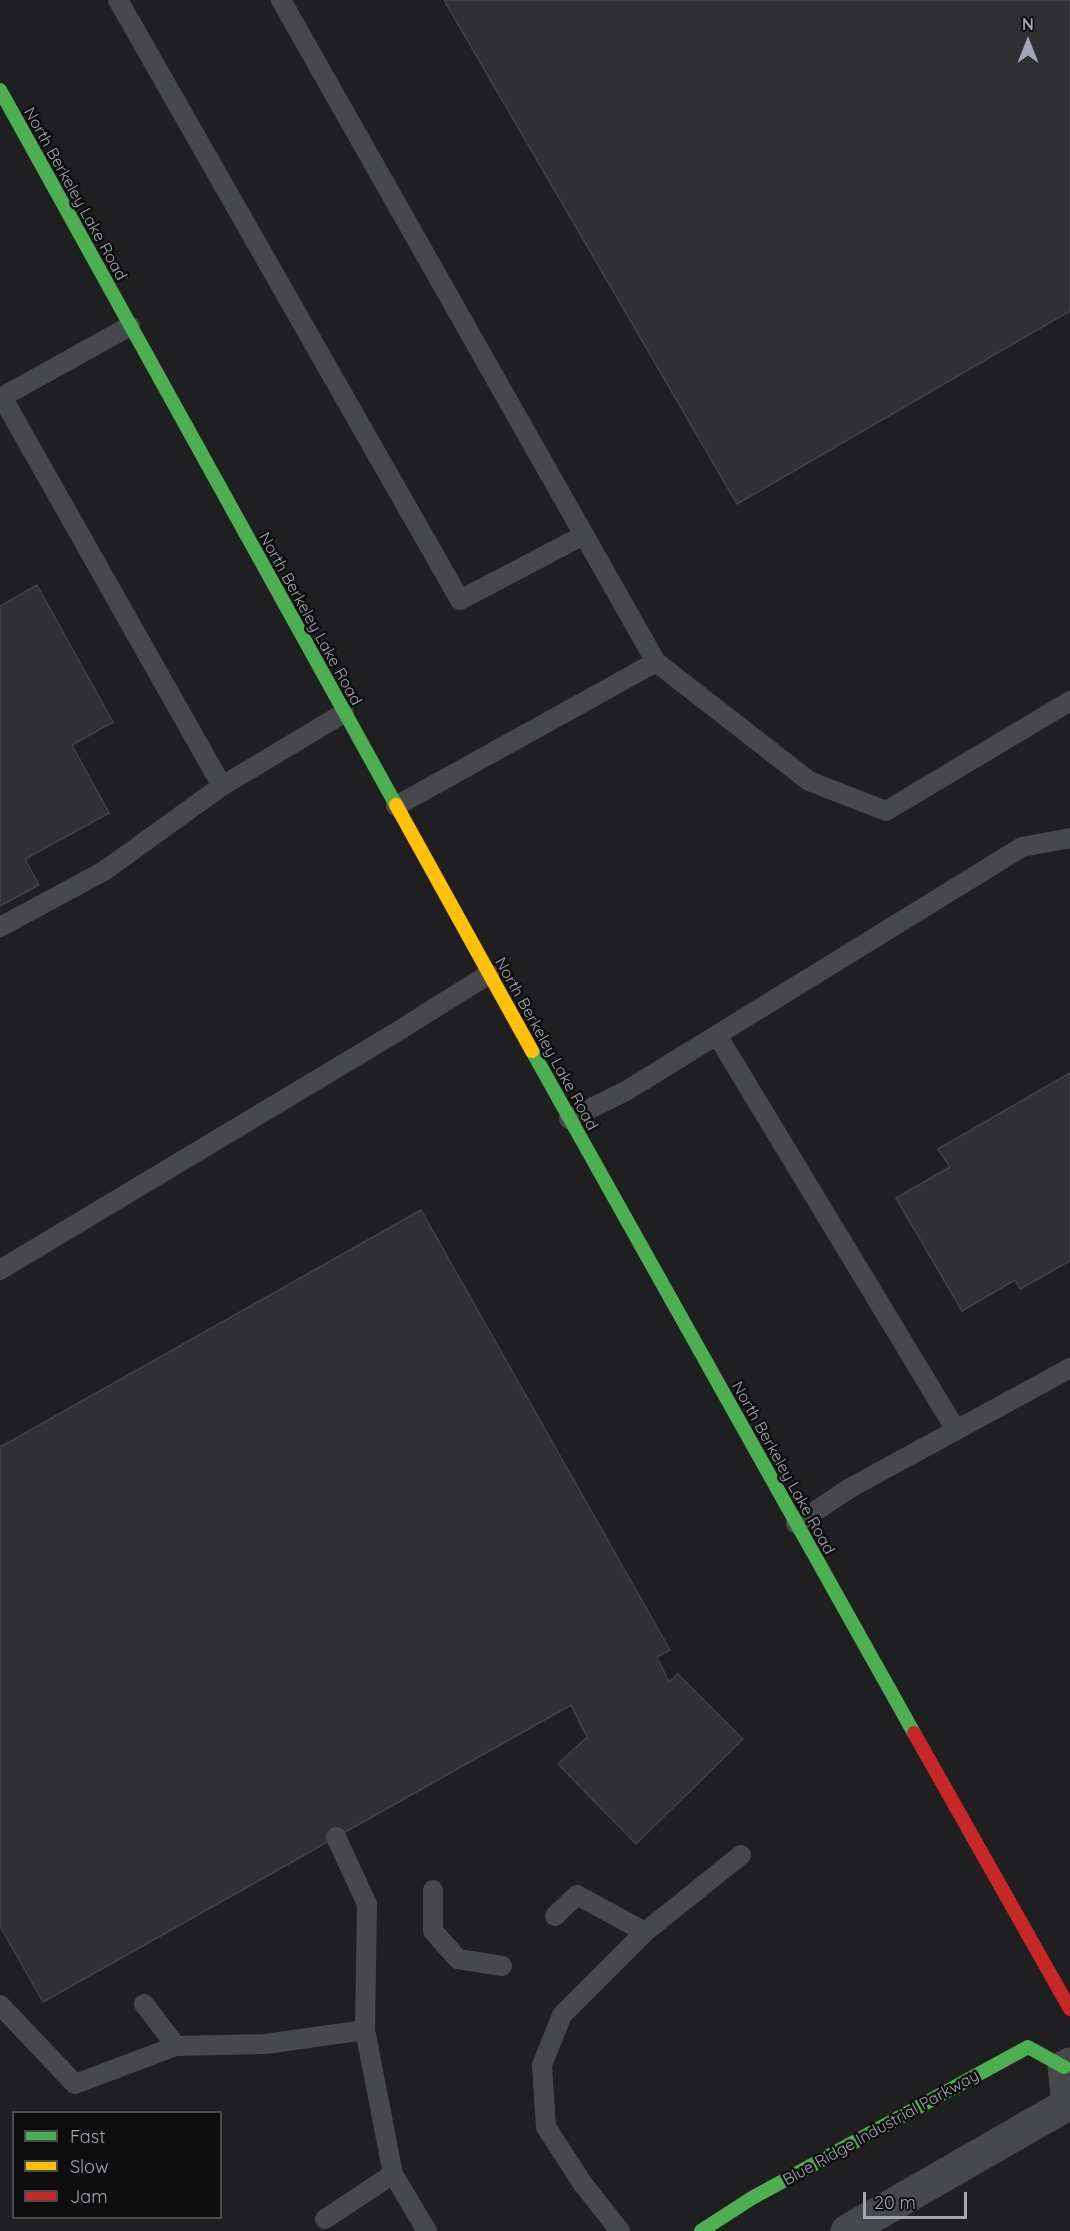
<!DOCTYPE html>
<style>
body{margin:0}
#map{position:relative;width:1070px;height:2231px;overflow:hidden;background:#121213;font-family:Quicksand,sans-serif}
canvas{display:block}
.legend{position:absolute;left:12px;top:2111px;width:210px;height:108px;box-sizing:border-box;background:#0d0d0e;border:2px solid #494b50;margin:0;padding:8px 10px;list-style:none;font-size:18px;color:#a3a7b4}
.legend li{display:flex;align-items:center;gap:12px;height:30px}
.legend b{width:30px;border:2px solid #494b50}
.north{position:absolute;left:998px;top:12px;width:60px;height:60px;-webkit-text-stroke:4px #0d0d0e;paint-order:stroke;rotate:0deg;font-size:16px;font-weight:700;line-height:24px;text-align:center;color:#a3a7b4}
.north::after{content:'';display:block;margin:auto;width:21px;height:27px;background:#a3a7b4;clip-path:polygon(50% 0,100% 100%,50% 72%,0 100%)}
.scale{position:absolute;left:863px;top:2192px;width:104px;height:27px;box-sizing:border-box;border:3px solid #a3a7b4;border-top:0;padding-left:8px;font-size:18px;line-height:21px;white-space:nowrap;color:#a3a7b4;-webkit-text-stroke:4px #0d0d0e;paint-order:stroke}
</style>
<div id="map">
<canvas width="1070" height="2231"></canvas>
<ul class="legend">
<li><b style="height:8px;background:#4caf50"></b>Fast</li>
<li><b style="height:8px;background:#ffc107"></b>Slow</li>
<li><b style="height:8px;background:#c62828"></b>Jam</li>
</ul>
<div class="north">N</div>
<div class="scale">20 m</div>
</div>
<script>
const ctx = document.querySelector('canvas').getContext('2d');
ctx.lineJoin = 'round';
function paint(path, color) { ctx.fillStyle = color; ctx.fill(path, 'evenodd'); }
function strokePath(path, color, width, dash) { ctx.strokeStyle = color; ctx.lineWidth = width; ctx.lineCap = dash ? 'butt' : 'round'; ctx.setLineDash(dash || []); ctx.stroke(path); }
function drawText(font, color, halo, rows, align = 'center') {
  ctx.font = font + ' Quicksand,sans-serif'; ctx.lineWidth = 5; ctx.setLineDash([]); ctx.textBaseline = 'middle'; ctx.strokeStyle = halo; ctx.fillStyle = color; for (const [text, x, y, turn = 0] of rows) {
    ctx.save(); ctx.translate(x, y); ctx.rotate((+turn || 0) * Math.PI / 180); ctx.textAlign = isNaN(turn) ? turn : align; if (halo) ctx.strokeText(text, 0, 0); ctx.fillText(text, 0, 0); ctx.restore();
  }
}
paint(new Path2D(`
 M 0,0 L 1070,0 L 1070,2231 L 0,2231 ZM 14,2112 L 220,2112 L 220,2218 L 14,2218 Z`), '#1f1f21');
const building = new Path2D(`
 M 444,0 L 1070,0 L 1070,311 L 737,504 Z
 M 37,585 L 113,722 L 72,745 L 109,813 L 25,859 L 39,885 L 0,906 L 0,606 Z
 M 1070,1073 L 1070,1261 L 1020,1289 L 1015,1280 L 962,1311 L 896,1198 L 950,1167 L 938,1149 Z
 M 421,1210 L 670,1650 L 657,1657 L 669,1682 L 678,1674 L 743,1739 L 636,1844 L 558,1764 L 587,1737 L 571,1705 L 43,2002 L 0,1926 L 0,1447 Z`);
paint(building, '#303032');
strokePath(building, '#424246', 1.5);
strokePath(new Path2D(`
 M 118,0 L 460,600 L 584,535
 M 281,0 L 656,662 L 396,806
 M 130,326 L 2,397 L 222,786 L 344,713
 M 656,662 L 809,781 L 886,811 L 1070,701
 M 0,927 L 104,871 L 222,786
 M 717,1035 L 956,1430
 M 569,1119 L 626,1091 L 1022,847 L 1070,838
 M 0,1270 L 395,1033 L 489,974
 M 796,1524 L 850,1488 L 1070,1368
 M 336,1837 L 367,1904 L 365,2030 L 393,2174 L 427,2231
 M 433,1890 L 433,1931 L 458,1959 L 502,1966
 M 555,1916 L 577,1895 L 645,1932
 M 144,2004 L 176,2046 L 265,2044 L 365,2030
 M 0,2005 L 75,2084 L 176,2046
 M 325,2219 L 393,2174
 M 620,2231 L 583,2184 L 546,2127 L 542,2065 L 562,2015 L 645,1932 L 741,1855`), '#47484b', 20);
strokePath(new Path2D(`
 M 847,2231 L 1068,2104 L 1064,2067 L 1070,2064`), '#47484b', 33);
strokePath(new Path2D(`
 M 0,90 L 396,805
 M 532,1051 L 914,1733
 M 701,2231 L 752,2198 L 1028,2047 L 1064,2067`), '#4caf50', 14);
strokePath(new Path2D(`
 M 396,805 L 532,1051`), '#ffc107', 14);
strokePath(new Path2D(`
 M 914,1733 L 1070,2009`), '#c62828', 14);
drawText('16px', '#a3a7b4', '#0d0d0e', [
 ["North Berkeley Lake Road",75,194,61],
 ["North Berkeley Lake Road",310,619,61],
 ["North Berkeley Lake Road",546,1044,61],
 ["North Berkeley Lake Road",783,1468,61],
 ["Blue Ridge Industrial Parkway",881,2128,-29]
]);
</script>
